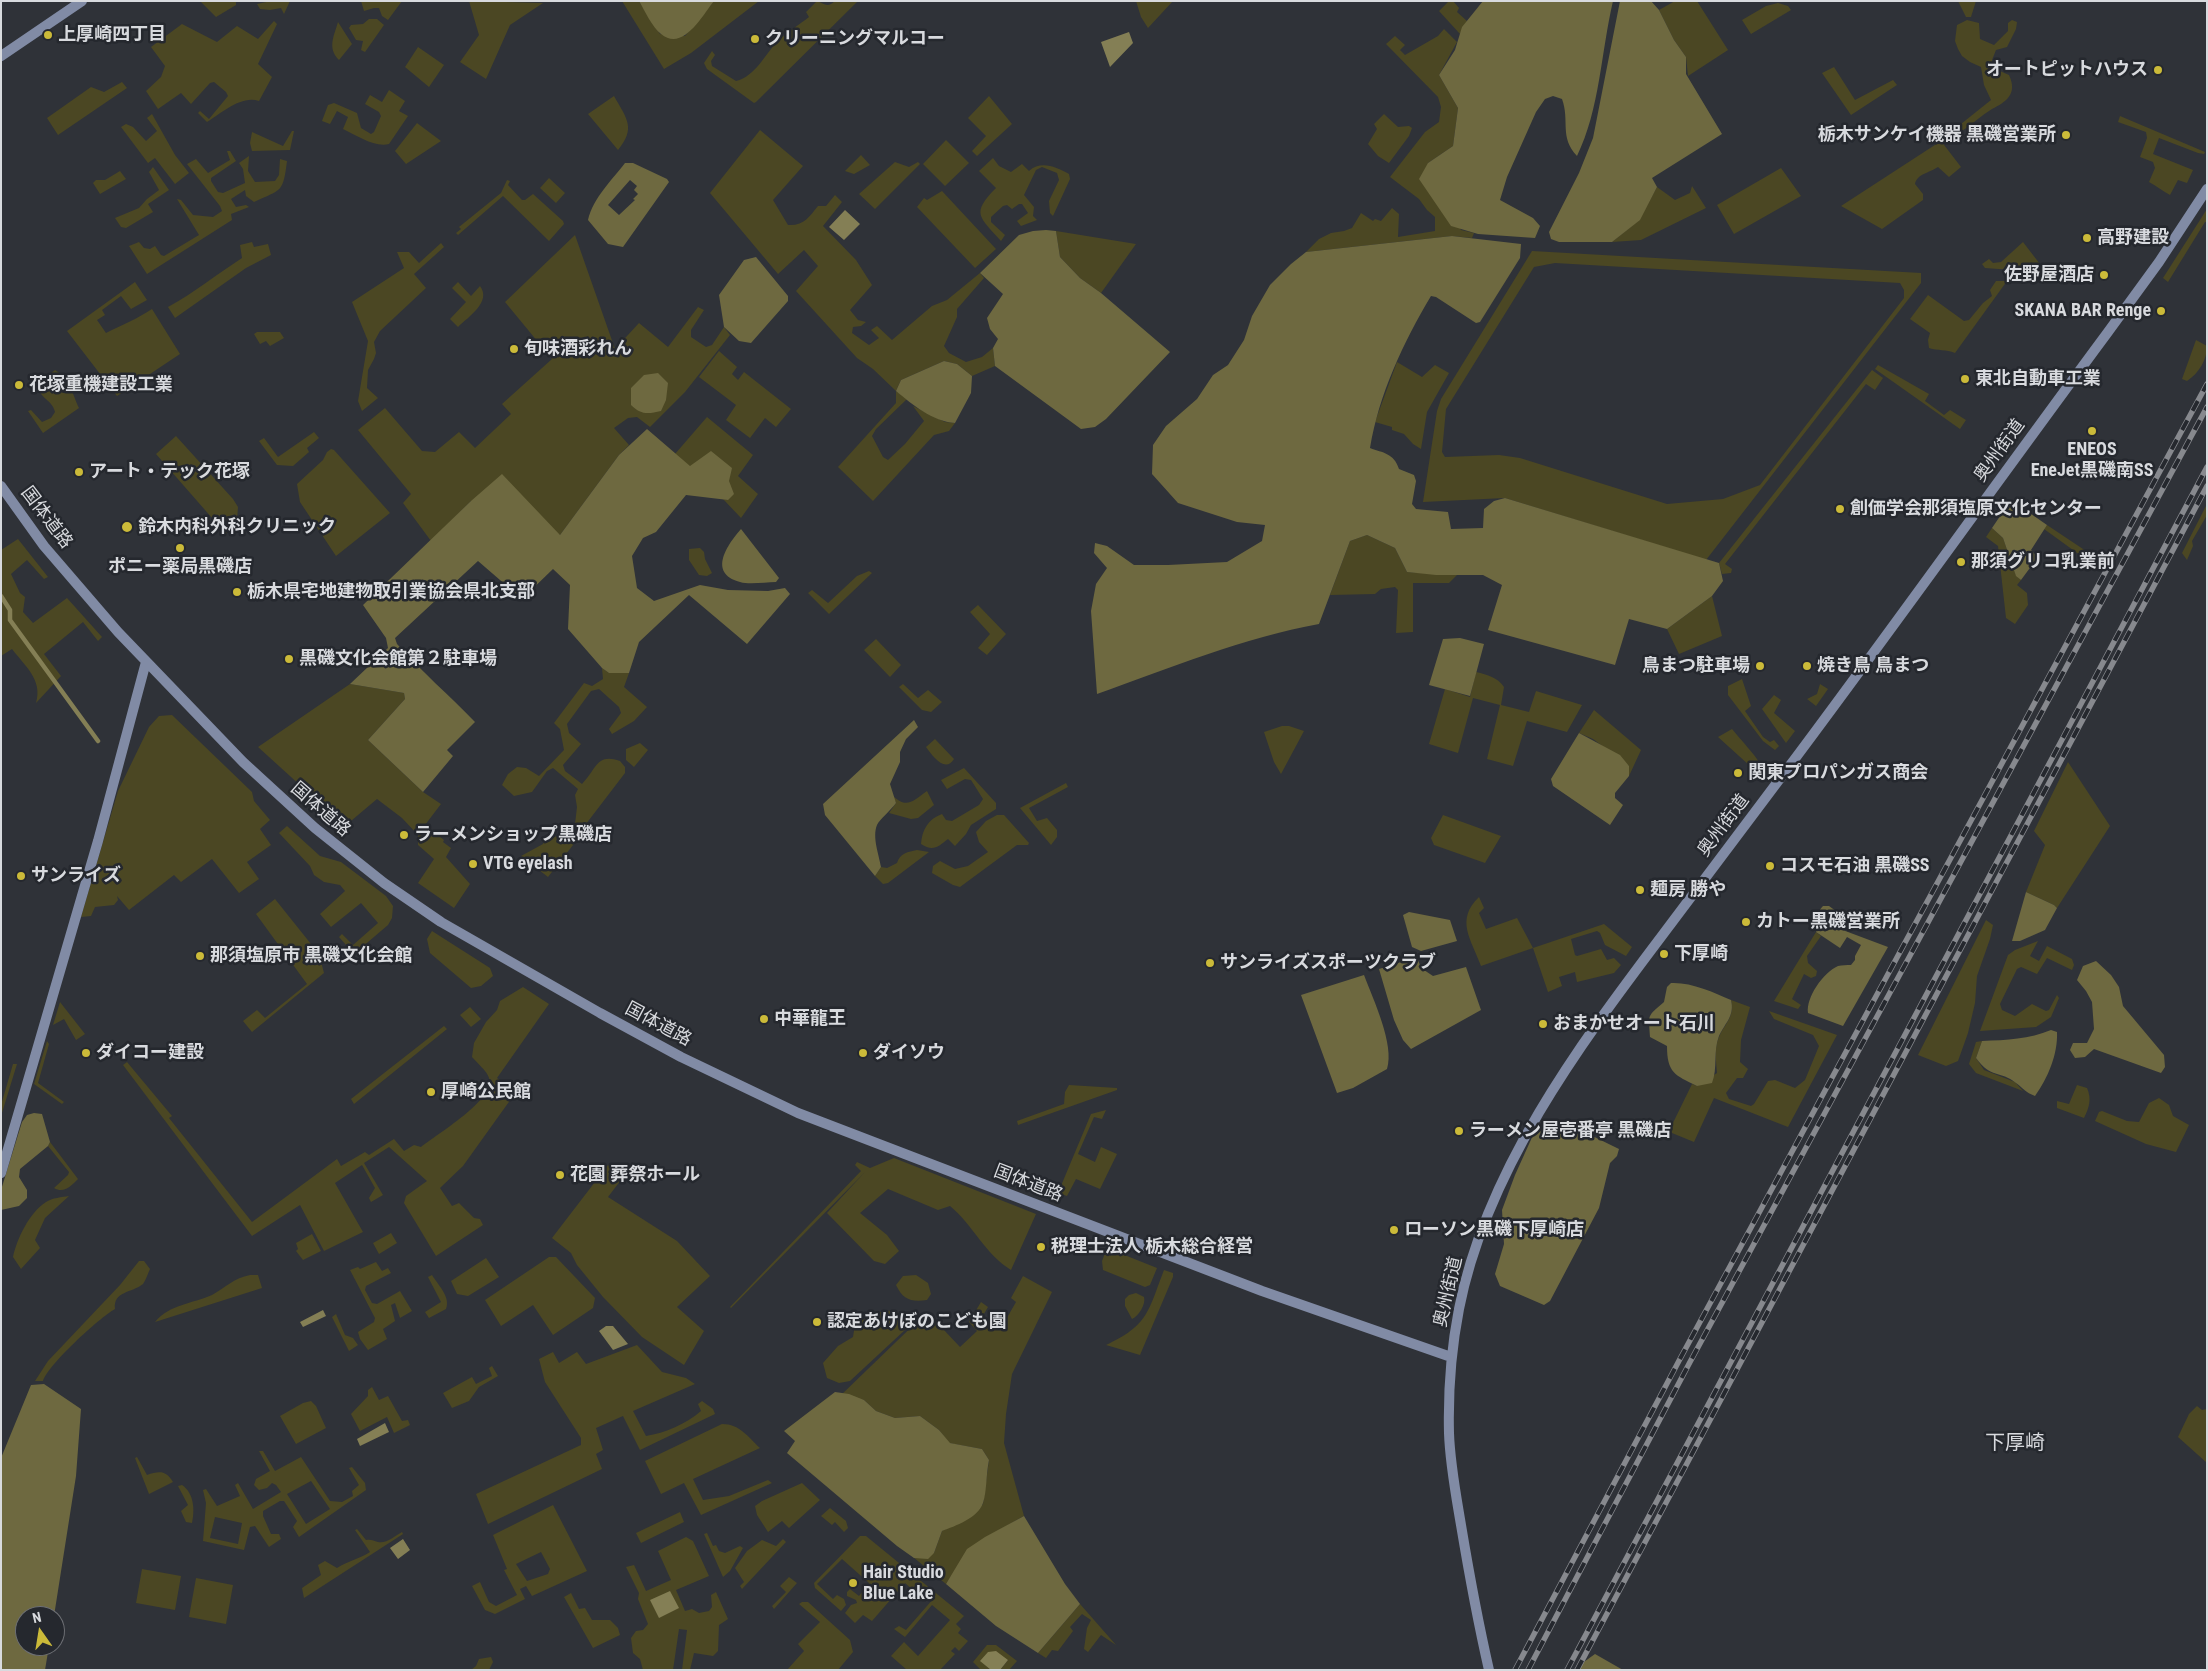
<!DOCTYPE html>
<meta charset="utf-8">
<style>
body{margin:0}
#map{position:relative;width:2208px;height:1671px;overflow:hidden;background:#2f3238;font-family:"Roboto Condensed",sans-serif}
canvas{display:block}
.frame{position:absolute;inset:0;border:2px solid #d8dade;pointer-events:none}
.north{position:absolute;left:15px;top:1606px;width:50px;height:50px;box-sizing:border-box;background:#25282e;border:1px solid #6d6f74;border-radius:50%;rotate:347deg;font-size:14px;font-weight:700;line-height:20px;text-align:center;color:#d8dade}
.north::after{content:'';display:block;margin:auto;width:18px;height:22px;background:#cbba39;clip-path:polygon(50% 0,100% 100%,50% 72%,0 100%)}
</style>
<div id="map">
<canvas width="2208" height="1671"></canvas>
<div class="frame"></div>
<div class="north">N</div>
</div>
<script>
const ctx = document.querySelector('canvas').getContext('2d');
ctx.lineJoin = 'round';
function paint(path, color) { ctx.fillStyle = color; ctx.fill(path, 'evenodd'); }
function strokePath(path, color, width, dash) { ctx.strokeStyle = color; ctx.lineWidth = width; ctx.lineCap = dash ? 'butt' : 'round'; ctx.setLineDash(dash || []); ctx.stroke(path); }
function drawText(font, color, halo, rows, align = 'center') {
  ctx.font = font + ' "Roboto Condensed","Noto Sans JP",sans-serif'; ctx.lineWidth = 5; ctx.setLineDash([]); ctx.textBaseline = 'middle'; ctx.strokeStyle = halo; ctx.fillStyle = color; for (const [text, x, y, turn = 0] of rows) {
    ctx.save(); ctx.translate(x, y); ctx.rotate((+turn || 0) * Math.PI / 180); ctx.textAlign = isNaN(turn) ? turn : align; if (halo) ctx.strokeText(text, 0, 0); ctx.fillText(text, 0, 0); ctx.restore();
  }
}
paint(new Path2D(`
 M 200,1 L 236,1 L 236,5 L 216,17 Z
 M 271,1 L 290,1 L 284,14 L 281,8 L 270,10 L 260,9 L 257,4 Z
 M 361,1 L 402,1 L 388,20 L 382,16 L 379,8 L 374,8 L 364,11 Z
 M 469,1 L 543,3 L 510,25 L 486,79 L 460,62 L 479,35 Z
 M 622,1 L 639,1 L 660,34 L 685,36 L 714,1 L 759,1 L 691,53 L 664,69 Z
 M 817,1 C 824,4 828,8 835,1 L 858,1 L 756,102 L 754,103 L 707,69 L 704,63 L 712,51 L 715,55 L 711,61 L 712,66 L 736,81 C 756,76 764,55 778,41 C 787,32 799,25 809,17 L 806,12 Z
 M 1136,1 L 1173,1 L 1148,28 L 1141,17 Z
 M 1449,1 L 1453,1 L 1459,8 L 1457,12 L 1467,21 L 1460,34 L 1439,11 Z
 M 1675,1 L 1697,1 L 1728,50 L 1688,76 L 1686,57 L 1674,40 L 1659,10 Z
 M 1958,1 L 1976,1 L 1971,17 L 1966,17 Z
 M 1778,3 L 1788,6 L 1791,10 L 1751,34 L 1742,20 L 1766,6 Z
 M 369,19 L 377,19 L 384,25 L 365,52 L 361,50 L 363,41 L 356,40 L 349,28 L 351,25 L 363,24 Z
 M 1967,20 L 1979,23 L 1980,39 L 1994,45 L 2008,31 L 2008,23 L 2012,20 L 2017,22 L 2016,29 L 2007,47 L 1996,50 L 1992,60 L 1993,68 L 2009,75 C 2018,94 2006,102 1992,109 C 1982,115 1972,124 1962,131 L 1960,127 L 1961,124 L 1991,100 L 1984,85 L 1981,67 L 1970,62 L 1962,56 L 1958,49 L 1955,41 L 1957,25 Z
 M 274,21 L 277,24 L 258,64 L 272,77 L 259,101 C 241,95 222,113 207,122 L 198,113 L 200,111 L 209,119 L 228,96 L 226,92 L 214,82 L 210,83 L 191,104 L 181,93 L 158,109 L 146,91 L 161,77 L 165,66 L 151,47 L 182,24 L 217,42 L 237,26 L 258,39 Z
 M 338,22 L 352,44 L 339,60 C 327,48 334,36 338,22 Z
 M 1444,29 L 1457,42 L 1439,75 L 1458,108 L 1453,146 L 1428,163 L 1461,230 L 1474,233 L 1472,238 L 1452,236 L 1306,252 L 1319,239 L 1331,233 L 1344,231 L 1352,228 L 1361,213 L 1373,221 L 1375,219 L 1381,221 L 1392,208 L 1399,214 L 1398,237 L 1435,231 L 1435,217 L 1427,210 L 1419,199 L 1390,177 L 1425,132 L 1439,122 L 1441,107 L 1438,97 L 1386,44 L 1395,36 L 1405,45 L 1400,50 L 1405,55 L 1438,36 Z
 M 418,47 L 444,65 L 429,87 L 405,67 Z
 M 1834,67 L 1855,100 L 1893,80 L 1897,85 L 1851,115 L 1822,73 Z
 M 122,82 L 127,88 L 58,135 L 47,118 L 91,87 L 104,92 Z
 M 389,90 L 405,101 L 399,111 L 408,116 L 389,144 C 375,148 356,135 343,129 L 348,117 L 337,111 L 330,124 L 322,121 L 328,105 L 334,103 L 357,113 L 361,128 L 371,134 L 374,132 L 381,116 L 379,112 L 365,104 L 370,95 L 382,102 Z
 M 614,96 C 627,119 636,128 618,150 L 588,114 Z
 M 989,96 L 1012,124 L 977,156 L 972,151 L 986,136 L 968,118 Z
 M 152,114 L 175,155 L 189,173 L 175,184 L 155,158 L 148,163 L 121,127 L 126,124 L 133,127 L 146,141 L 157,131 L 147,118 Z
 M 1384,114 L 1398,127 L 1409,126 L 1412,128 L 1409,136 L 1389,163 L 1378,156 L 1368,144 L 1377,129 L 1374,124 Z
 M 2120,116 L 2205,152 L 2204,154 L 2198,153 L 2159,138 L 2153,154 L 2193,170 L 2187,183 L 2178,180 L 2170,195 C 2162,191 2157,186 2149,182 L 2155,168 L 2153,162 L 2140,157 L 2147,138 L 2146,132 L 2118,122 Z
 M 417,123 L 441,141 L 406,164 L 395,151 Z
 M 760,130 L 803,166 L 773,200 L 788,225 C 804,226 809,217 818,206 L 826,206 L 835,195 L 842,202 L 823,226 L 856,260 L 872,285 L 850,310 L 858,320 L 866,322 L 861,326 L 853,327 L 852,333 L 869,345 L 879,338 L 871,330 L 877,326 L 892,340 L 932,306 L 947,300 L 980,273 L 984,278 L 957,309 L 957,317 L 944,346 L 949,353 L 966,362 L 982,357 L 993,348 L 995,366 L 972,376 L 957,364 L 944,361 L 901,380 L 896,391 L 907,399 L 876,429 L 872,436 L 883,457 L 888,460 L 905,444 L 924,421 L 913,406 L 945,422 L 955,423 L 949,431 L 934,435 L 873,501 L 838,467 L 896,403 L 896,391 L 873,369 L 857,358 L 796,291 L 818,266 L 804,250 L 778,274 L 710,193 Z
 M 292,131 L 294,131 L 290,150 L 252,151 L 250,143 L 252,132 L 283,146 Z
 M 946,140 L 969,163 L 945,186 L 923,164 Z
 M 1941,141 L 1961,167 L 1949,177 L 1938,167 C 1929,173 1917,174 1915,184 L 1923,194 L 1923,200 L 1882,229 L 1841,206 Z
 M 227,151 L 230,151 L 236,161 L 211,178 L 211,181 L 218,192 L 223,193 L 245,183 L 243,169 L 239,163 L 249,156 L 248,171 L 255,182 L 275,181 L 279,175 L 280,159 L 287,161 C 283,193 282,189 254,202 L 246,196 L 245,190 L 231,199 L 236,207 L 246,205 L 249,207 L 231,214 L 232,220 L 147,274 L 129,246 L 139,242 L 144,248 L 150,249 L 155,246 L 161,255 L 164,256 L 199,235 L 177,199 L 181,200 L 193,215 L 213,217 L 222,211 L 220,206 L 187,164 L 196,159 L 208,173 L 230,160 Z
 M 861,155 L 870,165 L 854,174 L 845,171 Z
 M 993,158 L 999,166 L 1011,172 L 1022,164 L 1029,171 C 1041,160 1056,167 1069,174 L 1070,179 L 1053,216 L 1050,213 L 1049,201 L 1059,180 L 1057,173 L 1042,167 L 1036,170 L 1024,195 L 1034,207 L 1033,216 L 1037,220 L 1021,226 L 1017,221 L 1028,213 L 1022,204 L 1019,204 L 1012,209 L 1007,205 L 1003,206 L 991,217 L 991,222 L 1005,235 L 1001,241 C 980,217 970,214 996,188 L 979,171 Z
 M 895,162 L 909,167 L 918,162 L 920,164 L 875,209 L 859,194 Z
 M 153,167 L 169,190 L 148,204 L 153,212 L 126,228 L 121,227 L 115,218 L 139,208 L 147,199 L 159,190 L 149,172 Z
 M 1781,168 L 1801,196 L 1734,234 L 1717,205 Z
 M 120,171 L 126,179 L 100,194 L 93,183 L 96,180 L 105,180 Z
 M 549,178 L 565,193 L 556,203 L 540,188 Z
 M 507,180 L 510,181 L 508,185 L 522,200 L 525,200 L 533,194 L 563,221 L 564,224 L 549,241 L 503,196 L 458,235 L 456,233 L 461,229 L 459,227 L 501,193 Z
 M 1692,186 L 1706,208 L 1641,240 L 1612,242 L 1639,220 L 1657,187 L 1675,200 L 1690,193 Z
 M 942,191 L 996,249 L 975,268 L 917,207 L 924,198 L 927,200 Z
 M 2207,209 L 2207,222 L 2205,222 L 2168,282 L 2163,278 Z
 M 1056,231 L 1136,244 L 1101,293 L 1080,278 L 1060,257 Z
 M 575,235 L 615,349 L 639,323 L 668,347 L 698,307 L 704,310 L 691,330 L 691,337 L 706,347 L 712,345 L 724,327 L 730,335 L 685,392 L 650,427 L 637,417 L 628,418 L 614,428 L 629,445 L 619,455 L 560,535 L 471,501 L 431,541 L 403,503 L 411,494 L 358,430 L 385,408 L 422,451 L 435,452 L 459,432 L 475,448 L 511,414 L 502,404 L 552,359 L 505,302 Z
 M 252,242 L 254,247 L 268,244 L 271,255 L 246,268 L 175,318 L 168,307 C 194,293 217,274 242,258 L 240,245 Z
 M 2023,242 L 2043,268 L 2039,272 L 1985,268 L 1982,264 L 1989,259 L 1993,263 L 2001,262 Z
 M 441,243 L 444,247 L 414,274 L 426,288 L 380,331 L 374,342 L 376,353 L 374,359 L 368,370 L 367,388 L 378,398 L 362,411 L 358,401 L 368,341 L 352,302 L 404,268 L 397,252 L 409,252 L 419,263 Z
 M 1532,251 L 1921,273 L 1921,283 L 1706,560 L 1505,498 L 1423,502 L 1437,411 L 1441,399 ZM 1555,263 L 1900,283 L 1904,290 L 1904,298 L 1760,485 L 1723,499 L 1667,504 L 1520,458 L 1499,455 L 1445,457 L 1442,452 L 1446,409 L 1534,267 Z
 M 1996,281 L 2007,281 L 1955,353 C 1946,349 1938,351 1929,348 L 1928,340 L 1930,333 L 1910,319 L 1928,295 L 1964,321 L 1969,320 L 1983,303 L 1992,296 L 1990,290 Z
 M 135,282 L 147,300 L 131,309 L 121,296 L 102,310 L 105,315 L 97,320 L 106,333 C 122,325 137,319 152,309 L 180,354 L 117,396 L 67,331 Z
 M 458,282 L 471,296 L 480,286 C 492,302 468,317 458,327 L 450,319 L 466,302 L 452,288 Z
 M 257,332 L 280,332 L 284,338 L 270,346 L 266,341 L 260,344 L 254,334 Z
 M 2196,340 L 2207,346 C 2207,360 2199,373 2187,381 L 2182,379 Z
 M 719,351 L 737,367 L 732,374 L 738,380 L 744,372 L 791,409 L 776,427 L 765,418 L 750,438 L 726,420 L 736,405 L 699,377 Z
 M 1397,362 L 1422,377 L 1435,365 L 1449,373 L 1427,412 L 1421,449 L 1413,444 L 1404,434 L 1392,430 L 1392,427 L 1375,422 Z
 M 1878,365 L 1929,394 L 1925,401 L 1944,415 L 1950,410 L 1966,420 L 1960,429 L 1875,369 Z
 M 55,370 C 70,379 72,393 79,408 L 43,433 L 28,411 L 31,410 L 42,422 L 51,418 L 55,412 C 52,398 36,398 39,383 Z
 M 1872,370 L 1883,378 L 1875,390 L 1866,384 L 1725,564 L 1732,569 L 1731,573 L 1722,574 L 1719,563 Z
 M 707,417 L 753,455 L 738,476 L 758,494 L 741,518 L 723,499 L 728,500 L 675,454 Z
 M 314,432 L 319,438 L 307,448 L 309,452 L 293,466 L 277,465 L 259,441 L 264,438 L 278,457 Z
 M 176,436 L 233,499 L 238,507 L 237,521 L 226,534 L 156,454 Z
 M 331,449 L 334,450 L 390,513 L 336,556 L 300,502 L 297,484 L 323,460 L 327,452 Z
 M 2207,504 L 2207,515 L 2192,541 L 2193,546 L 2187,560 L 2182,553 Z
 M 2047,525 L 2095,557 L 2091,563 L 2044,529 Z
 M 1992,528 L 2003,538 L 2016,575 L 2021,580 L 2017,585 L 2027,593 L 2028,605 L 2015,624 L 2006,618 L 1998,546 L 1986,537 Z
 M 1367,535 L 1395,548 L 1407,572 L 1457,575 L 1449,583 L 1413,583 L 1413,632 L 1396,633 L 1398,590 L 1395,587 L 1381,589 L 1375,594 L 1330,595 L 1350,541 Z
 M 18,539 L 48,577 L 44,579 L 27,560 L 11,574 L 20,593 L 25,597 L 23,612 L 33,623 L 67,598 L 102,637 L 98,641 L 83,622 L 44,654 L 61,676 L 36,703 C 43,680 25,666 12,649 L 1,656 L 1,550 Z
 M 700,548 L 704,552 L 705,559 L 712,573 L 707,576 L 699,575 L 689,560 L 689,549 Z
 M 869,571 L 872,573 L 829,614 L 808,593 L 812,590 L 828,603 L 857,576 Z
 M 1712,596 L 1722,636 L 1679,654 L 1667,629 Z
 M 978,605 L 1006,634 L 987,655 L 978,648 L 990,634 L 970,612 Z
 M 876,639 L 901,665 L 890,677 L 864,650 Z
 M 602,668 L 609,673 L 629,673 L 624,687 L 647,707 L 634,721 L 612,734 L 609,729 L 621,713 L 619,707 L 599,689 L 591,691 L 567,724 L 569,733 L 581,744 L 563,765 L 565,771 L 582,784 C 597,769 596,753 620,761 L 625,767 L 625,773 L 586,824 L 579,827 L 575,824 L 577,807 L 575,795 L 578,789 L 553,768 L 547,771 L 532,792 L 514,796 L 502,785 L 508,774 L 517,767 L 526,768 L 539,776 L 564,750 L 560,729 L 554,723 L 584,683 L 592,686 L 603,679 Z
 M 1476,672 C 1488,675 1497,677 1504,687 L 1501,705 L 1529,712 L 1536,691 L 1582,705 L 1567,732 L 1527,721 L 1513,766 L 1487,759 L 1500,705 L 1473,698 L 1458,753 L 1429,744 L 1445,689 L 1470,697 Z
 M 1742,679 L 1751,706 L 1745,711 L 1763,737 L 1770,742 L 1774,740 L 1779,746 L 1775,750 L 1763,741 L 1728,695 L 1728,686 Z
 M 350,684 L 404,693 L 405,699 L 368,740 L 423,792 L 441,804 L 425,825 L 444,840 L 443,842 L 451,848 L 446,857 L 470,884 L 454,908 L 418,883 L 434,859 L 418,845 L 418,835 L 402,818 L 377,799 L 345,826 L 258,747 Z
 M 903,684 L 918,698 L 928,690 L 942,702 L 931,712 L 922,710 L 899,687 Z
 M 1820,684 L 1828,689 L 1816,706 L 1807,699 L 1817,694 Z
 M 1774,695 L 1781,700 L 1774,713 L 1795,731 L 1786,743 L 1762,709 Z
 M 1594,710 L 1641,750 L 1629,776 L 1629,766 L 1593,739 L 1579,733 Z
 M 172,715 L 252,792 L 254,801 L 270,820 L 260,829 L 271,845 L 247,862 L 259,879 L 239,893 L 212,859 L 181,882 L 174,875 L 129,910 L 117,896 L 118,900 L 114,905 L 95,907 L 91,916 L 81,917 L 118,791 L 149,727 L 159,716 Z
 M 1282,726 L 1289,726 L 1304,731 L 1281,774 L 1274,762 L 1264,732 Z
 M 1732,729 C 1739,738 1763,763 1763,770 L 1760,775 L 1718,737 Z
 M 935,739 L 954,759 C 945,774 932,755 926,747 Z
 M 640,743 L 648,750 L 634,767 L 626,760 L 626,749 Z
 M 2068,762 L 2110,826 L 2057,908 L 2054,905 L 2026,892 L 2045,845 L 2034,831 Z
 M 964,768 L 996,803 L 996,809 L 971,825 L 966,834 L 955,846 L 948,839 C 938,847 933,852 921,844 C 922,830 928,819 942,814 L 946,820 L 952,821 L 979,805 L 983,799 L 971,780 L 965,779 L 947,789 L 941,780 Z
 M 1066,783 L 1068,787 L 1029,808 L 1037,821 L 1047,818 L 1057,830 L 1057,837 L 1051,845 L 1020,808 Z
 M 927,791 L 934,805 L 918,818 L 911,819 L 889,813 L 896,803 L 893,796 C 907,809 913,801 927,791 Z
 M 997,815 L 1004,815 L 1029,843 L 1028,845 L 1017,845 L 960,887 L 953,885 L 932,873 L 933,866 L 940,861 L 955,869 L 968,866 L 988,852 L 979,842 L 976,832 L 986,821 Z
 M 1443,815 L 1501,836 L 1485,863 L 1434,845 L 1431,838 Z
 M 287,826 L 320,856 L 341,862 L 386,896 L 393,906 L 392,918 L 388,925 L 354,954 L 339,937 L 342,934 L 353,945 L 378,923 L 361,903 L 331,927 L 320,914 L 345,891 L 340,885 L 324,882 L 314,875 L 310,866 L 279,833 Z
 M 571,832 L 577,840 L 548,877 L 521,856 L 543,844 L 544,840 Z
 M 917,850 L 929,852 L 888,883 L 883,884 L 875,876 L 881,867 L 887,868 L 897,863 C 900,853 908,852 917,850 Z
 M 1479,897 L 1484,908 L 1479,913 L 1486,929 L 1517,918 L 1533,948 L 1604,924 L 1632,947 L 1626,956 L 1605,945 L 1600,933 L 1597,931 L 1571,939 L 1575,955 L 1577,956 L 1601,949 L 1607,960 L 1614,958 L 1621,965 L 1614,973 L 1577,982 L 1575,972 L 1559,977 L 1562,986 L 1548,992 L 1533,948 L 1481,966 C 1471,939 1455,920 1479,897 Z
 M 275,899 L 319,954 L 324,973 L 252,1032 L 243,1021 L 257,1010 L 265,1018 L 307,984 L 256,914 Z
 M 1986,920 L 1993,925 L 1990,939 L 1977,976 L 1975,1003 L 1968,1033 L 1958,1061 L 1946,1066 L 1918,1055 Z
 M 432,931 L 490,968 L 493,976 L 481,986 L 471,988 L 430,953 L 427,939 Z
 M 1816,932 L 1821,936 L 1807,956 L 1808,963 L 1817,971 L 1816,976 L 1811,978 L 1804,974 L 1792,999 L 1801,1005 L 1798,1009 L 1774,1001 Z
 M 2038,941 L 2030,956 L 2039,961 L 2047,946 L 2072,959 L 2074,965 L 2072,970 L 2047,958 L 2037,974 L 2021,967 L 2017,969 L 2000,1004 L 2002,1010 L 2015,1016 L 2032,1004 L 2046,1011 L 2049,1010 L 2057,995 L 2059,998 L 2051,1017 L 2036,1027 L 1980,1031 L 2008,955 L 2015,950 Z
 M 523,987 L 549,1004 L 497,1078 L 516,1092 L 463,1166 L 440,1188 L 452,1206 L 459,1203 L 474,1218 L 480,1219 L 483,1225 L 436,1256 L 404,1203 L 406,1196 L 427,1181 L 389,1147 L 364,1163 L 383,1195 L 371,1202 L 369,1198 L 375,1188 L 362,1165 L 335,1183 L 363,1232 L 324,1251 L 300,1205 L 252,1236 L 123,1065 L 127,1062 L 172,1116 L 169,1118 L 252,1222 L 337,1159 L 341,1166 L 365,1152 L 369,1155 L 394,1139 L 404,1151 L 414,1145 L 421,1147 C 436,1135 496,1099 489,1078 C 487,1071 477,1063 472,1057 L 474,1043 L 486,1022 L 497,1010 L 500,1001 Z
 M 1731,1000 L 1750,1007 L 1741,1040 L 1740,1062 L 1748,1069 L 1743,1078 L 1737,1078 L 1726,1093 L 1729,1099 L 1751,1106 L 1754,1104 L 1768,1081 L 1775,1080 L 1795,1088 L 1805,1080 L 1819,1046 L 1813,1035 L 1774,1019 L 1769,1011 L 1837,1035 L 1788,1127 L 1714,1098 L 1694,1142 L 1672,1133 L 1670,1129 L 1692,1084 L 1697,1086 L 1717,1073 C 1716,1061 1714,1047 1719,1037 C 1725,1023 1735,1017 1731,1000 Z
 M 60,1002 L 85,1034 L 76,1040 L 64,1019 L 53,1025 Z
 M 470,1007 L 481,1019 L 471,1027 L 460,1015 Z
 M 444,1026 L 447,1029 L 354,1104 L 351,1099 Z
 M 47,1041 L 49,1044 L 38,1083 L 64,1102 L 62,1104 L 34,1084 Z
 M 1982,1041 L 1976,1058 L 1984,1070 L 2015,1082 L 2023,1091 L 1976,1073 L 1969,1064 L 1976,1042 Z
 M 13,1064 L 17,1064 L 1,1116 L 1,1105 Z
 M 1069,1085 L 1117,1088 L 1117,1090 L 1018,1125 L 1017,1121 L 1064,1104 L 1065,1092 Z
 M 2077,1085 L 2087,1088 C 2092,1099 2089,1108 2084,1118 L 2057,1108 L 2057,1101 L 2069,1104 Z
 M 2159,1098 L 2169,1105 L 2173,1116 L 2189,1125 L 2176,1152 L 2146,1144 L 2095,1121 L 2099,1112 L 2102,1111 L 2127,1121 L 2139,1122 L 2149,1103 Z
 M 1106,1110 L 1102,1119 L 1094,1117 L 1078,1154 L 1095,1162 L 1101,1147 L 1117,1154 L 1100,1189 L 1076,1179 L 1067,1196 L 1058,1193 L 1091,1114 Z
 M 50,1142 L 78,1179 C 71,1186 64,1194 54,1188 L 68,1175 L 69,1172 L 48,1146 Z
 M 894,1158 L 1036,1214 L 1011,1270 C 985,1254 973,1225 950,1206 L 938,1210 L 888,1189 L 860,1213 L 887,1235 L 899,1251 L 885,1264 L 874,1261 L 827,1213 L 865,1172 L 731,1308 L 730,1307 L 861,1171 L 855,1165 L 857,1162 L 870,1168 Z
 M 608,1165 L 624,1176 L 608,1197 L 677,1241 L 710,1276 L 677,1307 L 704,1331 L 684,1365 L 642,1337 L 603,1297 L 577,1265 L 571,1253 L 552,1238 Z
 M 69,1196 L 45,1218 L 35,1240 L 40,1248 L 21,1269 L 13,1257 C 17,1239 29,1213 46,1202 C 52,1198 62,1197 69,1196 Z
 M 391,1233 L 397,1243 L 379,1254 L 373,1243 Z
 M 312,1234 L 321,1251 L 303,1260 L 296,1251 L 298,1249 L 296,1243 Z
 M 1107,1248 L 1157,1268 L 1150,1285 L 1145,1287 L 1103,1270 L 1102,1261 Z
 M 549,1257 L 556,1257 L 595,1298 L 593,1308 L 553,1335 L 533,1305 L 501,1326 L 485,1300 Z
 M 486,1258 L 499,1277 L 468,1296 L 457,1294 L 451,1281 Z
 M 139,1261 L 144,1261 L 150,1269 C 148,1273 146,1280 143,1284 C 132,1293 113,1291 115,1309 C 99,1318 48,1365 43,1381 L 35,1381 L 48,1361 L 120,1285 Z
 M 376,1262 L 382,1271 L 388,1268 L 391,1273 L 366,1286 L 365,1290 L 372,1303 L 377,1304 L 400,1291 L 412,1311 L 400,1318 L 395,1303 L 391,1305 L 395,1321 L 383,1329 L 387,1339 L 368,1350 L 360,1339 L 358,1332 L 374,1322 L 375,1318 L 350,1270 L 358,1267 L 360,1269 Z
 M 1164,1270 L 1173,1273 L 1173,1277 L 1140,1355 L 1106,1345 C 1149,1325 1148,1311 1164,1270 Z
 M 250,1275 L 258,1275 L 262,1288 L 155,1322 C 170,1304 192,1304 212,1295 C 226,1287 234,1278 250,1275 Z
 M 432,1275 C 438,1285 451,1297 446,1309 L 429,1318 L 425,1312 L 441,1302 L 428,1277 Z
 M 916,1275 L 928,1283 L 931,1294 L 927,1300 C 911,1302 903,1300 896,1285 L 903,1276 Z
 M 1023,1276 L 1052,1292 L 1012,1374 L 1006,1414 L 1004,1443 L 1024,1516 C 997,1529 962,1559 946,1584 L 913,1557 L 934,1553 L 942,1531 L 973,1515 L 983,1504 L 989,1460 L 982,1449 L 949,1443 L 939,1430 L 920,1416 L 895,1418 L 876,1411 L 864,1400 L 840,1396 L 927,1312 L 960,1347 L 977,1331 L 969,1322 L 981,1302 L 988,1307 L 981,1319 L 1000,1330 L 1016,1302 L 1011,1298 Z
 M 1136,1293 L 1144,1297 C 1146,1304 1139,1316 1132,1319 L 1125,1306 L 1125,1299 L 1129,1295 Z
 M 886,1310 L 900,1314 L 906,1329 L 850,1381 L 839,1383 L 827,1378 L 823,1363 L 838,1346 L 853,1337 L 855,1324 L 870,1316 Z
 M 336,1314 L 345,1335 L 353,1338 L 358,1345 L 349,1351 L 332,1317 Z
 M 637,1345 L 662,1372 L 686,1378 L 695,1384 L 633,1411 L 646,1436 C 665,1433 686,1424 701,1411 L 698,1404 L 702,1401 L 713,1409 L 715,1414 L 640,1450 L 623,1416 L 596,1428 L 603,1450 L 596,1454 L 602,1469 L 488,1524 L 476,1494 L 581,1445 L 581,1438 L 545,1382 L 539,1359 L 553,1352 L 559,1363 L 577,1352 L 586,1364 Z
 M 492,1366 L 498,1376 L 479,1387 L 469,1401 L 452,1408 L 443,1393 L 472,1377 L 476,1384 L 492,1376 L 489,1368 Z
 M 372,1387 L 379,1400 L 388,1396 L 402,1421 L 408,1420 L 410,1425 L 394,1433 L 387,1417 L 360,1431 L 351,1414 L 368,1396 L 368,1390 Z
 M 311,1401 L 316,1406 L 326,1428 L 296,1444 L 280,1416 L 303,1403 Z
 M 2197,1406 L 2202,1410 L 2207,1409 L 2207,1463 L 2178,1437 L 2189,1414 Z
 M 722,1424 C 740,1424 748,1437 760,1448 L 693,1479 L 703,1500 L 729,1496 L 768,1480 L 772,1483 L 701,1515 L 684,1483 L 661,1494 L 645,1461 Z
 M 259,1451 L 263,1451 L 275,1471 L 301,1457 L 330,1501 L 342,1502 L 353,1496 L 352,1491 L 359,1485 L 349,1468 L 352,1467 L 365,1483 L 366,1490 L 299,1537 L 293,1527 L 297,1521 L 284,1501 L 280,1501 L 263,1511 L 263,1516 L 271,1534 L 279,1534 L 281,1539 L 269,1547 L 255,1526 L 250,1527 L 244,1550 L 203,1541 L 206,1503 L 203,1490 L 206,1489 L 217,1506 L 240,1496 L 235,1485 L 238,1483 L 253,1509 L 281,1492 L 276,1485 L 272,1483 L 267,1488 L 259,1490 L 254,1485 L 256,1479 L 270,1471 ZM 311,1481 L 330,1509 L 306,1524 L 287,1494 ZM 215,1517 L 242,1523 L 238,1544 L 210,1538 Z
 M 137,1457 L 147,1475 C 159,1471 166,1470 173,1482 L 149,1494 L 135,1458 Z
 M 802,1483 L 820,1500 L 789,1528 L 782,1521 L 768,1532 L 757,1515 L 755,1506 L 762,1501 Z
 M 182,1485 C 194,1493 195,1510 192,1523 L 186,1522 L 181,1511 L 188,1505 L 178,1486 Z
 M 553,1505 L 587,1571 L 532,1596 L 526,1586 L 520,1589 L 525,1599 L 495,1614 L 485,1610 L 472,1586 L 480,1582 L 489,1602 L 496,1606 L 517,1595 L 504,1570 L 507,1569 L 493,1535 ZM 541,1552 L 550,1569 L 548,1574 L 527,1581 L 516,1564 Z
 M 830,1508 L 846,1521 L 848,1528 L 844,1532 L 835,1522 L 832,1525 L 821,1516 Z
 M 680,1512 L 684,1522 L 641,1543 L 636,1533 Z
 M 357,1529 L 366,1540 C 372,1539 373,1541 378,1542 C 386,1544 395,1536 402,1532 L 403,1534 L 304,1598 L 302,1588 L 321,1575 L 318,1565 L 325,1561 L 337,1568 C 348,1561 359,1559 370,1552 L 355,1530 Z
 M 707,1533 L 713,1546 L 716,1545 L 719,1551 L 725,1553 L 740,1546 L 743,1548 L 730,1571 L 723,1577 L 704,1534 Z
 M 860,1536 L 866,1536 L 964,1616 L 956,1624 L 961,1629 L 958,1633 L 968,1641 L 959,1651 L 955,1647 L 951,1651 L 955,1654 L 940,1670 L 907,1670 L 891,1656 L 904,1642 L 918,1656 L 950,1620 L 932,1605 L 905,1637 L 894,1629 L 899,1626 L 906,1630 L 934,1598 L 917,1584 L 912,1589 L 905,1583 L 872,1621 L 863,1615 L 855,1623 L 845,1613 L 851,1605 L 857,1603 L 856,1600 L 847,1596 L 847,1592 L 850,1589 L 859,1596 L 869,1583 L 842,1559 L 817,1584 L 833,1599 L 837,1595 L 844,1599 L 846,1605 L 841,1611 L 815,1588 L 814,1583 Z
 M 686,1537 L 693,1541 L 709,1576 L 676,1590 L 685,1611 L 692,1609 L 699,1613 L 709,1611 L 712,1607 L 711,1595 L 716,1592 L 728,1619 L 719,1625 L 718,1651 L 713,1656 L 694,1653 L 690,1670 L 682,1670 L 687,1630 L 679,1629 L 673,1670 L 643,1670 L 640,1659 L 633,1653 L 631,1638 L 636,1631 L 643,1630 L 648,1624 L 638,1599 L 639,1593 L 626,1567 L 634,1565 L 646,1591 L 671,1580 L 658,1551 Z
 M 783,1539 L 786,1542 L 742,1589 L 740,1586 L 744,1582 L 735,1568 L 747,1551 L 762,1540 L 776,1546 Z
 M 142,1569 L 181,1576 L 175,1610 L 136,1603 Z
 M 789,1577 L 797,1583 L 774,1609 L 772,1606 L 786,1592 L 780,1586 Z
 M 196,1578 L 233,1585 L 226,1624 L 189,1617 Z
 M 571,1593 L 579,1609 L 585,1608 L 592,1620 L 610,1620 L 618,1628 L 620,1635 L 593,1648 L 564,1597 Z
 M 802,1602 L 808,1602 L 850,1640 L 853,1652 L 838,1670 L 787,1670 L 804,1651 L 798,1644 L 820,1622 L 799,1604 Z
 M 1080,1604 L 1116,1645 L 1101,1635 L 1088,1652 L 1084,1649 L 1087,1628 L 1091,1620 L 1082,1614 L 1070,1627 L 1073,1631 L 1058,1651 L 1052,1650 L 1046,1658 L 1038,1653 Z
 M 987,1645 L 996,1645 L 1017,1661 L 1009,1670 L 1000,1670 L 1008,1660 L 981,1661 L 991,1670 L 981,1670 L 973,1662 Z
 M 491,1657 L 493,1662 L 489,1670 L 471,1670 L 476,1666 L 479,1659 Z`), '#4b4723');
paint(new Path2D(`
 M 639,1 L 714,1 C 702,16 683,52 661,34 C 652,27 645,11 639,1 Z
 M 1483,1 L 1613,1 C 1601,52 1600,109 1577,156 C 1559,137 1570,121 1562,99 L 1553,96 L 1545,99 L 1536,112 L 1507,177 L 1500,200 L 1533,218 L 1540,226 L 1535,238 L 1478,234 L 1451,226 L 1419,179 L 1428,163 L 1453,146 L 1458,108 L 1439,75 L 1455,50 L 1462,27 Z
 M 1620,1 L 1651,1 L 1659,10 L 1674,40 L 1686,57 L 1686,74 L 1722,134 L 1652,178 L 1657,187 L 1640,220 L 1612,242 L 1559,242 L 1551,239 L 1549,232 L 1579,173 L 1593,138 Z
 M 625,163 L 633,163 L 667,179 L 669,182 L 623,247 L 608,244 L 588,220 C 593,198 612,180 625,163 ZM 630,180 L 637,186 L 634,190 L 638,194 L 633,199 L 635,200 L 619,215 L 608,205 Z
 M 1046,230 L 1056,231 L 1060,257 L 1080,278 L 1101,293 L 1170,352 L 1106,419 L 1095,427 L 1081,429 L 995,366 L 993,348 L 998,339 L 990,329 L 987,318 L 1003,294 L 980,273 L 1019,235 L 1033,231 Z
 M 1452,236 L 1521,244 L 1520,258 L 1480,322 L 1476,323 L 1436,297 L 1431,296 C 1403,343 1379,394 1370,448 C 1383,453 1394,453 1399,469 L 1414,475 L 1416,481 L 1412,504 L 1416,509 L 1448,512 L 1451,529 L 1483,528 L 1484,509 L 1494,501 L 1505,498 L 1719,563 L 1723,581 L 1712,596 L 1667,629 L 1629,619 L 1615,665 L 1488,630 L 1502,585 L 1483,575 L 1436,575 L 1407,572 L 1395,548 L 1367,535 L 1350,541 L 1319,624 C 1245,637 1168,669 1097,694 L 1091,611 L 1096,584 L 1107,568 L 1094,553 L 1095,543 L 1107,546 L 1134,565 L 1168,565 L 1227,562 L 1262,541 L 1265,525 L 1237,522 L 1178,503 L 1152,474 L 1153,445 L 1166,426 L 1197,399 L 1213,375 L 1228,365 L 1244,340 L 1252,316 L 1270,285 L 1291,264 L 1306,252 Z
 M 756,257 L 788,296 L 788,301 L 751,343 L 739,341 L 724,327 L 719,295 L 744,260 Z
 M 944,361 L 957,364 L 972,376 L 971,393 L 955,423 C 932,421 913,405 896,391 L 901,380 Z
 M 658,373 L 668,383 L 666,400 L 661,411 C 648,414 641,415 631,405 L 631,388 L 644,375 Z
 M 647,429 L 690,466 L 711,451 L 732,468 L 729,481 L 734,494 L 728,500 L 686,495 L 656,532 L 643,538 L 632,556 L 637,588 L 654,601 L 700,585 L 728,590 L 768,591 L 785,588 L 790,594 L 747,644 L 689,595 L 639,642 L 629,673 L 609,673 L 602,668 L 568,629 L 570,585 L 553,569 L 522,599 L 478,561 L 395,638 L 397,644 C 422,672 449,695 475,722 L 447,750 L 453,756 L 423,792 L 368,740 L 405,699 L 404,693 L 350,684 L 388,648 L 386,638 L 363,605 L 471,501 L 502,474 L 560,535 L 619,455 Z
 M 2011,500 L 2047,525 L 2031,550 L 2038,557 L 2021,580 L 2016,576 L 2003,538 L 1992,528 Z
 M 741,529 L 779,578 L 776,582 C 765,582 750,585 740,582 C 707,573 728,544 741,529 Z
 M 1460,638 L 1484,644 L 1470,696 L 1429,685 L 1443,639 Z
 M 914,720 L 918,727 L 906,739 L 900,752 L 900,762 L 890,784 L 896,803 C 891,810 880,819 877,825 C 872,837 879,855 881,867 L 875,876 L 825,815 L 823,804 Z
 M 1579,733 L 1620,755 L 1629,766 L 1629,776 L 1615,793 L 1615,798 L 1623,805 L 1610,825 L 1553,786 L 1551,779 Z
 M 2026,892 L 2054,905 L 2057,908 L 2045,930 L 2020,941 L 2012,941 Z
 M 1823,906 L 1829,906 L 1844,917 L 1840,929 L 1888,947 L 1843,1026 L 1808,1013 C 1806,997 1823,973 1838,966 C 1842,965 1847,965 1851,965 L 1855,960 L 1855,956 L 1861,945 L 1847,937 L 1840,948 L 1816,932 C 1819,922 1814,915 1823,906 Z
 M 1409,912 L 1450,920 L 1457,941 L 1421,951 L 1412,947 L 1403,915 Z
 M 1417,957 L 1421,968 L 1433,976 L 1466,967 L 1481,1010 L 1411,1049 L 1403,1040 L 1394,1020 L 1379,969 Z
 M 2096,961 L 2111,975 L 2119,987 L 2123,1006 L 2164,1055 L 2165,1067 L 2161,1073 L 2094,1049 L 2085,1057 L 2075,1058 L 2070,1050 L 2073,1043 L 2087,1043 L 2094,1029 L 2092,1002 L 2086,991 L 2077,980 L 2083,966 Z
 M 1364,975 C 1373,999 1395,1045 1387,1069 L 1353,1088 L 1337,1093 L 1301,995 Z
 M 1671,983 C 1691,982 1713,992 1731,1000 C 1735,1016 1725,1023 1719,1036 C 1713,1051 1718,1068 1712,1083 L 1697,1086 C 1675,1075 1667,1073 1667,1046 L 1650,1037 C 1649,1013 1646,1018 1664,1002 L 1667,987 Z
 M 2051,1030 L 2057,1032 C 2058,1054 2048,1078 2035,1096 C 2025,1092 2024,1089 2016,1083 C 2000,1070 1991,1079 1976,1058 L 1982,1041 C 2007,1040 2029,1039 2051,1030 Z
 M 34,1113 L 42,1114 L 50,1142 L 48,1146 L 20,1169 L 19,1177 L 27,1190 L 27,1198 L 19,1206 L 1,1210 L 1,1190 L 22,1122 L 27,1115 Z
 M 1574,1127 L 1619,1149 L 1617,1156 L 1610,1163 L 1599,1208 L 1550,1301 L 1544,1305 L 1500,1286 L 1495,1274 L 1504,1244 L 1502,1210 L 1515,1175 L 1534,1133 L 1545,1130 L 1554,1133 Z
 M 44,1384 L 81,1409 L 76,1476 L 54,1616 L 25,1616 L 25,1646 L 49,1646 L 45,1670 L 1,1670 L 1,1458 L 31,1385 Z
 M 835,1392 L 849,1394 L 864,1400 L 876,1411 L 895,1418 L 920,1416 L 939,1430 L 950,1443 L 982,1449 L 989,1460 C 986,1474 987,1491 983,1503 C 978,1518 955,1526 942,1531 L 934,1553 L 928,1559 L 914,1558 L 897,1546 L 787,1453 L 795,1441 L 784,1431 Z
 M 1024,1516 L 1065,1584 L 1080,1604 L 1038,1653 L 996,1626 L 946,1584 L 967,1549 L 985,1537 Z
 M 1595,1654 L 1623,1670 L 1578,1670 L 1581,1664 Z`), '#6e6940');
paint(new Path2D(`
 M 1129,32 L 1133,43 L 1110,67 L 1101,42 Z
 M 845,210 L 860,224 L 844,240 L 829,227 Z
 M 323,1310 L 326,1316 L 303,1327 L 300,1322 Z
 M 606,1326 L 613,1326 L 628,1344 L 613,1350 L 599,1331 Z
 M 385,1423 L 389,1432 L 360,1446 L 357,1439 Z
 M 403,1539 L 410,1550 L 398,1559 L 390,1548 Z
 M 670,1591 L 679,1608 L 659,1618 L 650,1600 Z
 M 996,1651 L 1008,1660 L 1000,1670 L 991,1670 L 980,1661 L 988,1652 Z`), '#847f55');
strokePath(new Path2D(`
 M 1,596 L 10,610 L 10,620 L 98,741`), '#847f55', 4.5);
strokePath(new Path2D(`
 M 1,56 L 82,1
 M 1,486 L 44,546 L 118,632 L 243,762 L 315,828 L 384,883 L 441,922 L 600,1013 L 681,1057 L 798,1113 L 1262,1291 L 1451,1357
 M 1,1173 L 98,841 L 146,662
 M 1489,1670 C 1478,1622 1469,1573 1461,1525 C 1456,1495 1450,1464 1449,1433 C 1448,1391 1451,1350 1459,1309 C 1486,1171 1578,1047 1661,937 C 1704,879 1748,822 1791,764 C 1898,621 2002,475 2108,332 L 2159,262 L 2207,189`), '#818ba5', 10);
const rail = new Path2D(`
 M 1515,1670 L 1681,1357 L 2207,384
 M 1528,1670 L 1690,1362 L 2207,407
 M 1567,1670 L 2207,467
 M 1577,1670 L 2207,486`);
strokePath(rail, '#87898e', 5.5);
strokePath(rail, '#25282e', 4, [11]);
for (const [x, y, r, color] of [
 [48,35,5,"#cbba39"],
 [755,39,5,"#cbba39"],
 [2158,70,5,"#cbba39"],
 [2066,135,5,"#cbba39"],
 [2087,238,5,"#cbba39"],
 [2104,275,5,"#cbba39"],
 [2161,311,5,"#cbba39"],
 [514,349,5,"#cbba39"],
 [1965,379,5,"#cbba39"],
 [19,385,5,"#cbba39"],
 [2092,431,5,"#cbba39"],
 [79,472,5,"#cbba39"],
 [1840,509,5,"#cbba39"],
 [127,527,6,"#cbba39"],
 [180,548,5,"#cbba39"],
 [1961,562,5,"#cbba39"],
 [237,592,5,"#cbba39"],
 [289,659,5,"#cbba39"],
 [1760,666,5,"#cbba39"],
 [1807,666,5,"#cbba39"],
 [1738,773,5,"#cbba39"],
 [404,835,5,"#cbba39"],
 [473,864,5,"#cbba39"],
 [1770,866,5,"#cbba39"],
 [21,876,5,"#cbba39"],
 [1640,890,5,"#cbba39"],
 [1746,922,5,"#cbba39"],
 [1664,954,5,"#cbba39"],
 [200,956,5,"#cbba39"],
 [1210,963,5,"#cbba39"],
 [764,1019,5,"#cbba39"],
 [1543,1024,5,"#cbba39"],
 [86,1053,5,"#cbba39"],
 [863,1053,5,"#cbba39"],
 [431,1092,5,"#cbba39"],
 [1459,1131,5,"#cbba39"],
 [560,1175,5,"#cbba39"],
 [1394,1230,5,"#cbba39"],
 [1041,1247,5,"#cbba39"],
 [817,1322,5,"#cbba39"],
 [853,1583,5,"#cbba39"]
]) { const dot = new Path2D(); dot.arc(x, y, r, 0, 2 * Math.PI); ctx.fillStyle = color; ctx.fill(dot); strokePath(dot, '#25282e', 2); }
drawText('bold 18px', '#d8dade', '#25282e', [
 ["上厚崎四丁目",58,35],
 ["クリーニングマルコー",765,39],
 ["オートピットハウス",2148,70,"right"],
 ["栃木サンケイ機器 黒磯営業所",2056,135,"right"],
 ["高野建設",2097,238],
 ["佐野屋酒店",2094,275,"right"],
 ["SKANA BAR Renge",2151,311,"right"],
 ["旬味酒彩れん",524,349],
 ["東北自動車工業",1975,379],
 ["花塚重機建設工業",29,385],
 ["ENEOS",2092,450,"center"],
 ["EneJet黒磯南SS",2092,471,"center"],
 ["アート・テック花塚",89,472],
 ["創価学会那須塩原文化センター",1850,509],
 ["鈴木内科外科クリニック",138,527],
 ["那須グリコ乳業前",1971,562],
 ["ポニー薬局黒磯店",180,567,"center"],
 ["栃木県宅地建物取引業協会県北支部",247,592],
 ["黒磯文化会館第２駐車場",299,659],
 ["鳥まつ駐車場",1750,666,"right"],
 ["焼き鳥 鳥まつ",1817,666],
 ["関東プロパンガス商会",1748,773],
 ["ラーメンショップ黒磯店",414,835],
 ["VTG eyelash",483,864],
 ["コスモ石油 黒磯SS",1780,866],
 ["サンライズ",31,876],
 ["麺房 勝や",1650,890],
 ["カトー黒磯営業所",1756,922],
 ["下厚崎",1674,954],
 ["那須塩原市 黒磯文化会館",210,956],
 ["サンライズスポーツクラブ",1220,963],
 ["中華龍王",774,1019],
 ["おまかせオート石川",1553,1024],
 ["ダイコー建設",96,1053],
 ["ダイソウ",873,1053],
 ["厚崎公民館",441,1092],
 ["ラーメン屋壱番亭 黒磯店",1469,1131],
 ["花園 葬祭ホール",570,1175],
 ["ローソン黒磯下厚崎店",1404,1230],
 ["税理士法人 栃木総合経営",1051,1247],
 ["認定あけぼのこども園",827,1322],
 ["Hair Studio",863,1573],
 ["Blue Lake",863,1594]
], 'left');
drawText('18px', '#d8dade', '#25282e', [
 ["奥州街道",2000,451,-54],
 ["国体道路",46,518,53],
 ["国体道路",320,810,41],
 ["奥州街道",1724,826,-53],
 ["国体道路",658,1025,28],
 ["国体道路",1028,1184,21],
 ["奥州街道",1449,1292,-77]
]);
drawText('20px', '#d8dade', '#25282e', [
 ["下厚崎",2015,1444]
]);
</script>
